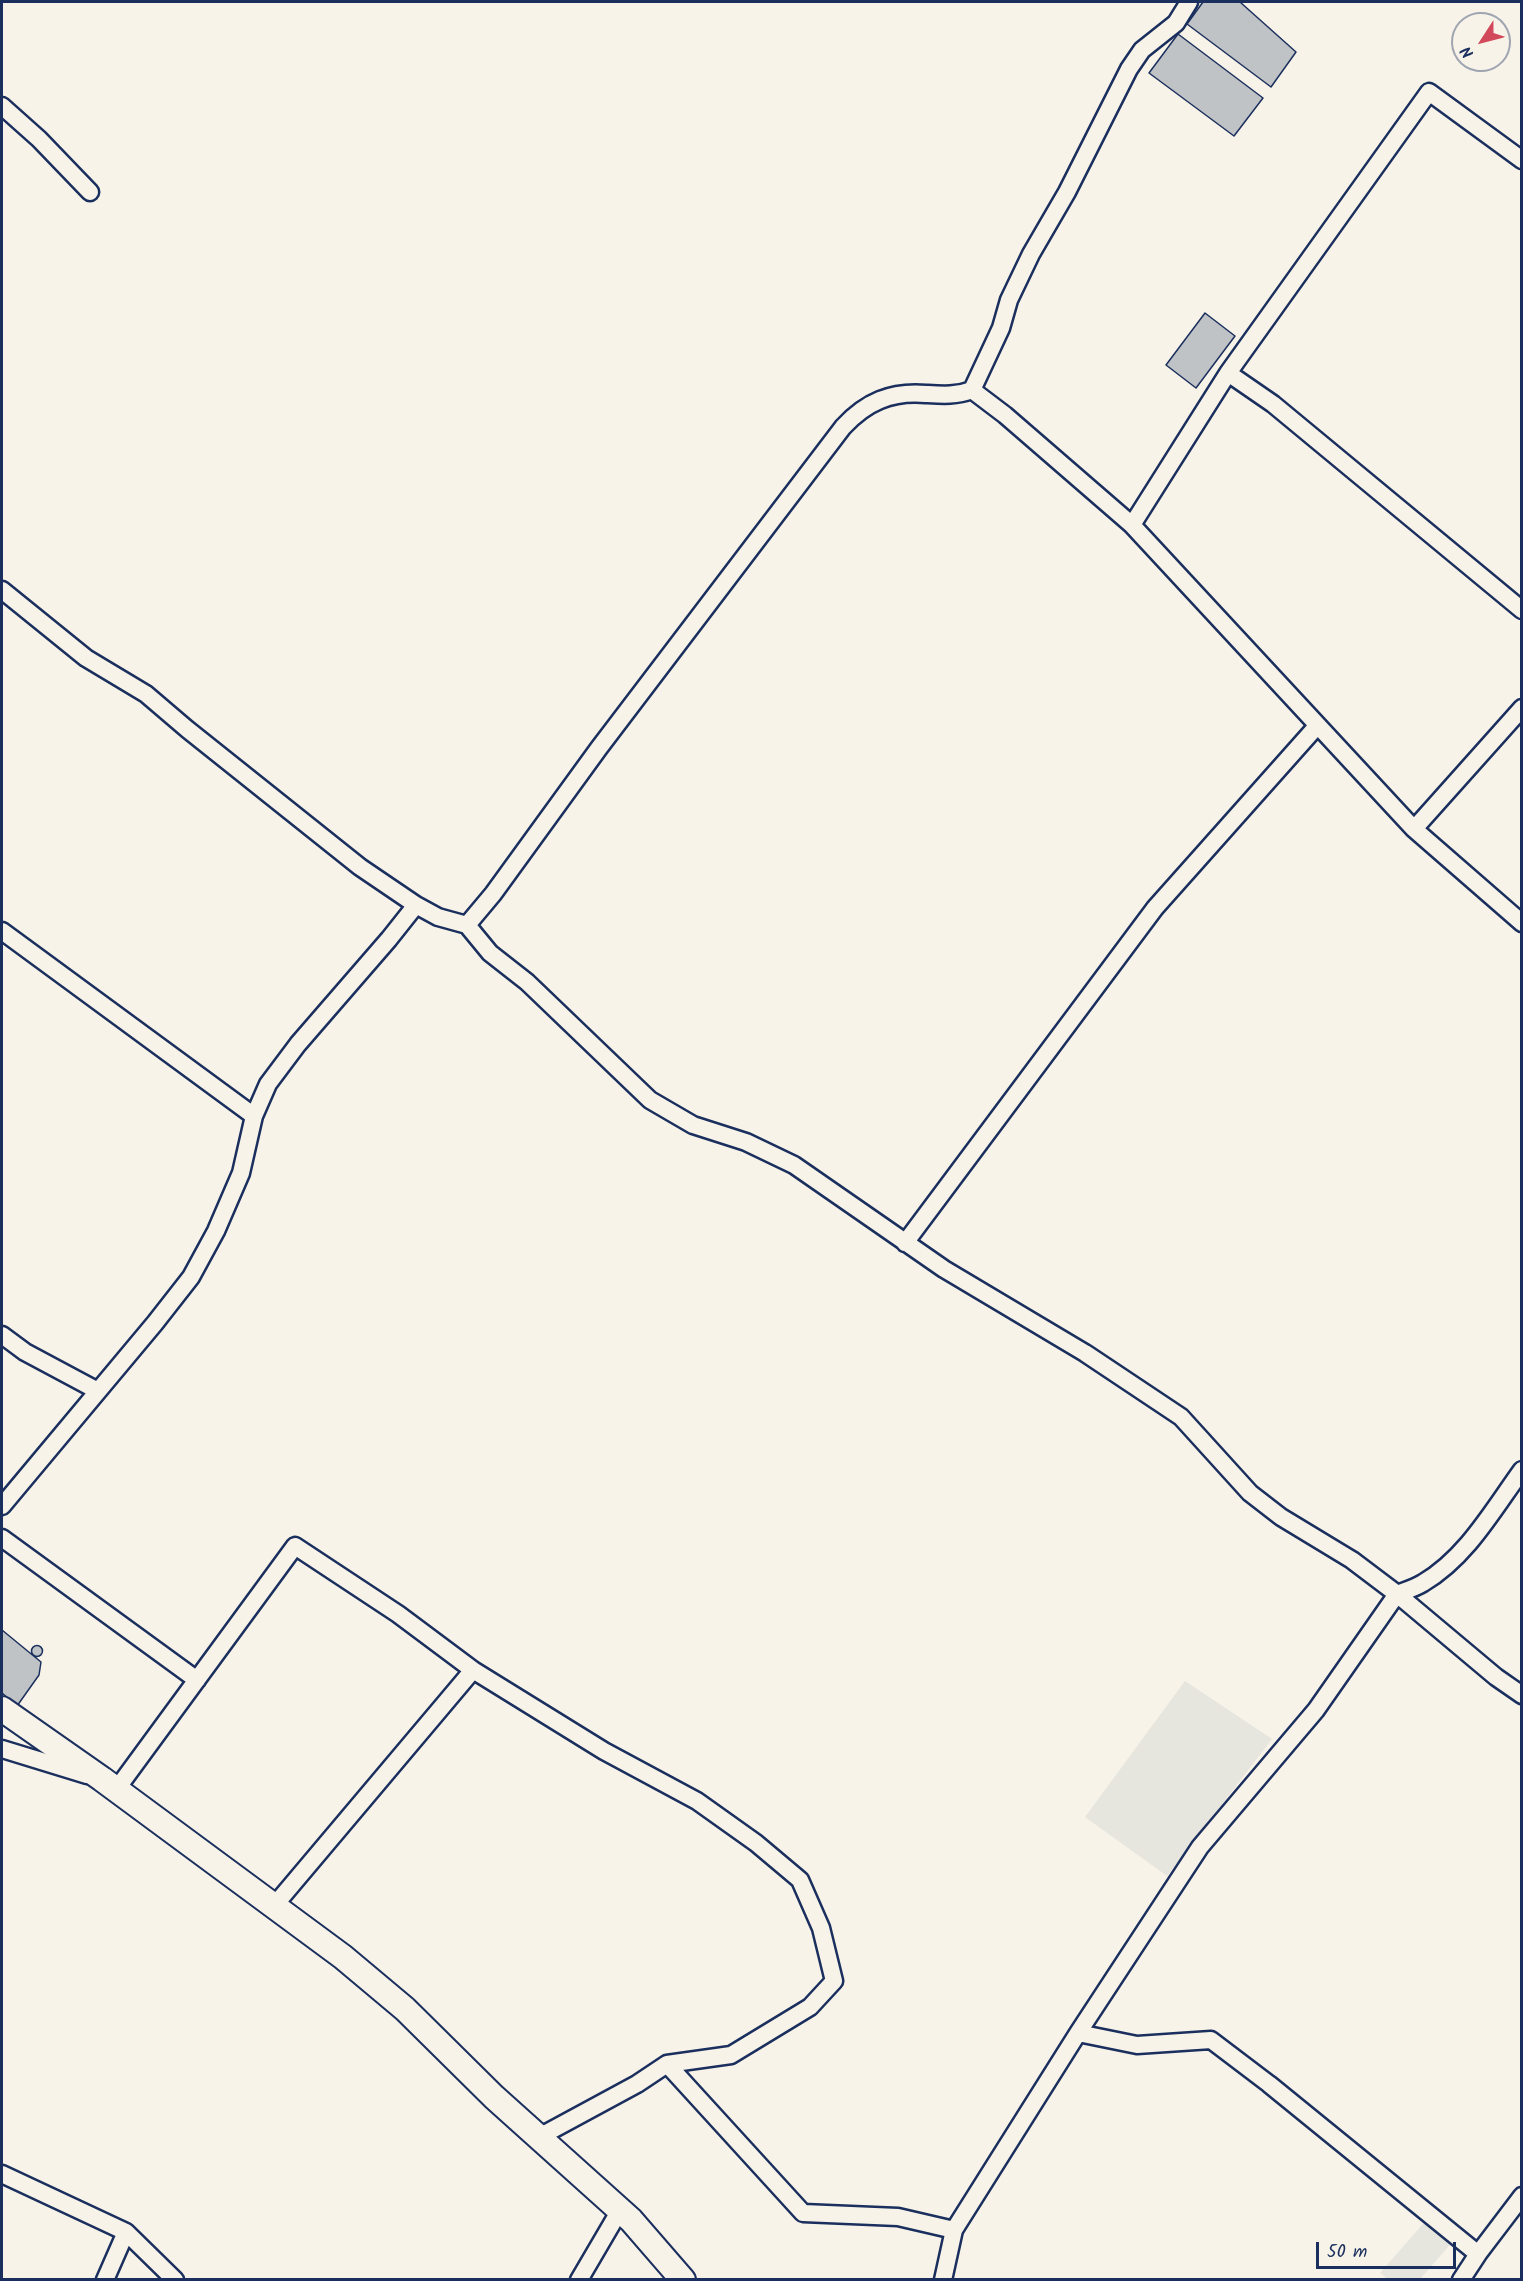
<!DOCTYPE html>
<style>
body{margin:0}
#map{position:relative;width:1523px;height:2281px;overflow:hidden;background:#f7f3e8;font-family:Kalam,sans-serif}
canvas{display:block}
.frame{position:absolute;inset:0;border:3px solid #1b2f5e;pointer-events:none}
.north{position:absolute;left:1451px;top:12px;width:60px;height:60px;box-sizing:border-box;background:#f7f3e8;border:2px solid #9fa5b1;border-radius:50%;rotate:234deg;font-size:16px;font-weight:700;line-height:24px;text-align:center;color:#1b2f5e}
.north::after{content:'';display:block;margin:auto;width:21px;height:27px;background:#d1495b;clip-path:polygon(50% 0,100% 100%,50% 72%,0 100%)}
.scale{position:absolute;left:1316px;top:2242px;width:140px;height:27px;box-sizing:border-box;border:3px solid #1b2f5e;border-top:0;padding-left:8px;font-size:18px;line-height:21px;white-space:nowrap;color:#1b2f5e;-webkit-text-stroke:4px #f7f3e8;paint-order:stroke}
</style>
<div id="map">
<canvas width="1523" height="2281"></canvas>
<div class="frame"></div>
<div class="north">N</div>
<div class="scale">50 m</div>
</div>
<script>
const ctx = document.querySelector('canvas').getContext('2d');
ctx.lineJoin = 'round';
function paint(path, color) { ctx.fillStyle = color; ctx.fill(path, 'evenodd'); }
function strokePath(path, color, width, dash) { ctx.strokeStyle = color; ctx.lineWidth = width; ctx.lineCap = dash ? 'butt' : 'round'; ctx.setLineDash(dash || []); ctx.stroke(path); }
paint(new Path2D(`
 M 1185,1681 L 1272,1739 L 1167,1876 L 1085,1817 Z
 M 1429,2217 L 1455,2239 L 1420,2279 L 1388,2279 L 1380,2273 Z`), '#e6e5de');
const building = new Path2D(`
 M 1203,2 L 1240,2 L 1296,52 L 1271,87 L 1187,24 Z
 M 1178,34 L 1263,98 L 1234,136 L 1149,73 Z
 M 1205,313 L 1235,336 L 1196,388 L 1166,365 Z
 M 2,1630 L 41,1662 L 39,1675 L 17,1706 L 2,1693 Z
 M31.5 1651a5.5 5.5 0 1 1 11 0a5.5 5.5 0 1 1-11 0Z`);
paint(building, '#c0c3c5');
strokePath(building, '#1b2f5e', 1.5);
const street = new Path2D(`
 M 2,106 L 39,139 L 90,192
 M 1228,373 L 1429,92 L 1522,160
 M 972,390 L 1005,415 L 1132,525 L 1414,829 L 1522,923
 M 1132,525 L 1228,373 L 1273,404 L 1522,610
 M 2,590 L 86,658 L 146,694 L 187,729 L 360,867 L 416,905 L 438,917 L 467,925 L 490,953 L 527,982 L 650,1100 L 693,1125 L 746,1142 L 794,1165 L 944,1269 L 1085,1353 L 1181,1417 L 1250,1493 L 1281,1517 L 1352,1560 L 1397,1594 C 1405,1591 1415,1588 1423,1583 C 1466,1558 1493,1510 1522,1470
 M 1414,829 L 1522,708
 M 467,925 L 493,894 L 599,748 L 843,427 C 866,402 891,391 926,394 C 943,395 956,396 972,390 L 1001,328 L 1009,300 L 1031,254 L 1067,192 L 1129,69 L 1142,50 L 1176,23 L 1189,2
 M 2,931 L 254,1116
 M 905,1243 L 1155,908 L 1317,726
 M 2,1335 L 25,1352 L 98,1391
 M 2,1506 L 155,1323 L 191,1277 L 216,1231 L 241,1173 L 254,1116 L 268,1084 L 298,1044 L 389,939 L 416,905
 M 2,1538 L 197,1680
 M 473,1670 L 604,1751 L 697,1801 L 756,1843 L 800,1880 L 821,1928 L 834,1981 L 810,2007 L 731,2055 L 667,2064 L 637,2084 L 539,2137
 M 2,1749 L 87,1775
 M 116,1790 L 295,1546 L 398,1614 L 473,1670 L 274,1906
 M 1078,2033 L 1137,2045 L 1211,2040 L 1269,2084 L 1478,2254 L 1522,2196
 M 667,2064 L 803,2213 L 898,2217 L 954,2230
 M 2,2174 L 126,2232 L 175,2280
 M 105,2280 L 126,2232
 M 579,2280 L 620,2210
 M 943,2280 L 954,2230 L 1078,2033 L 1200,1847 L 1316,1710 L 1397,1594 L 1496,1677 L 1522,1695
 M 1461,2280 L 1478,2254`);
const secondary = new Path2D(`
 M 2,1709 L 102,1779 L 343,1957 L 405,2009 L 494,2097 L 631,2220 L 683,2280`);
strokePath(street, '#1b2f5e', 21);
strokePath(secondary, '#1b2f5e', 28);
strokePath(street, '#f7f3e8', 16);
strokePath(secondary, '#f7f3e8', 24);
</script>
